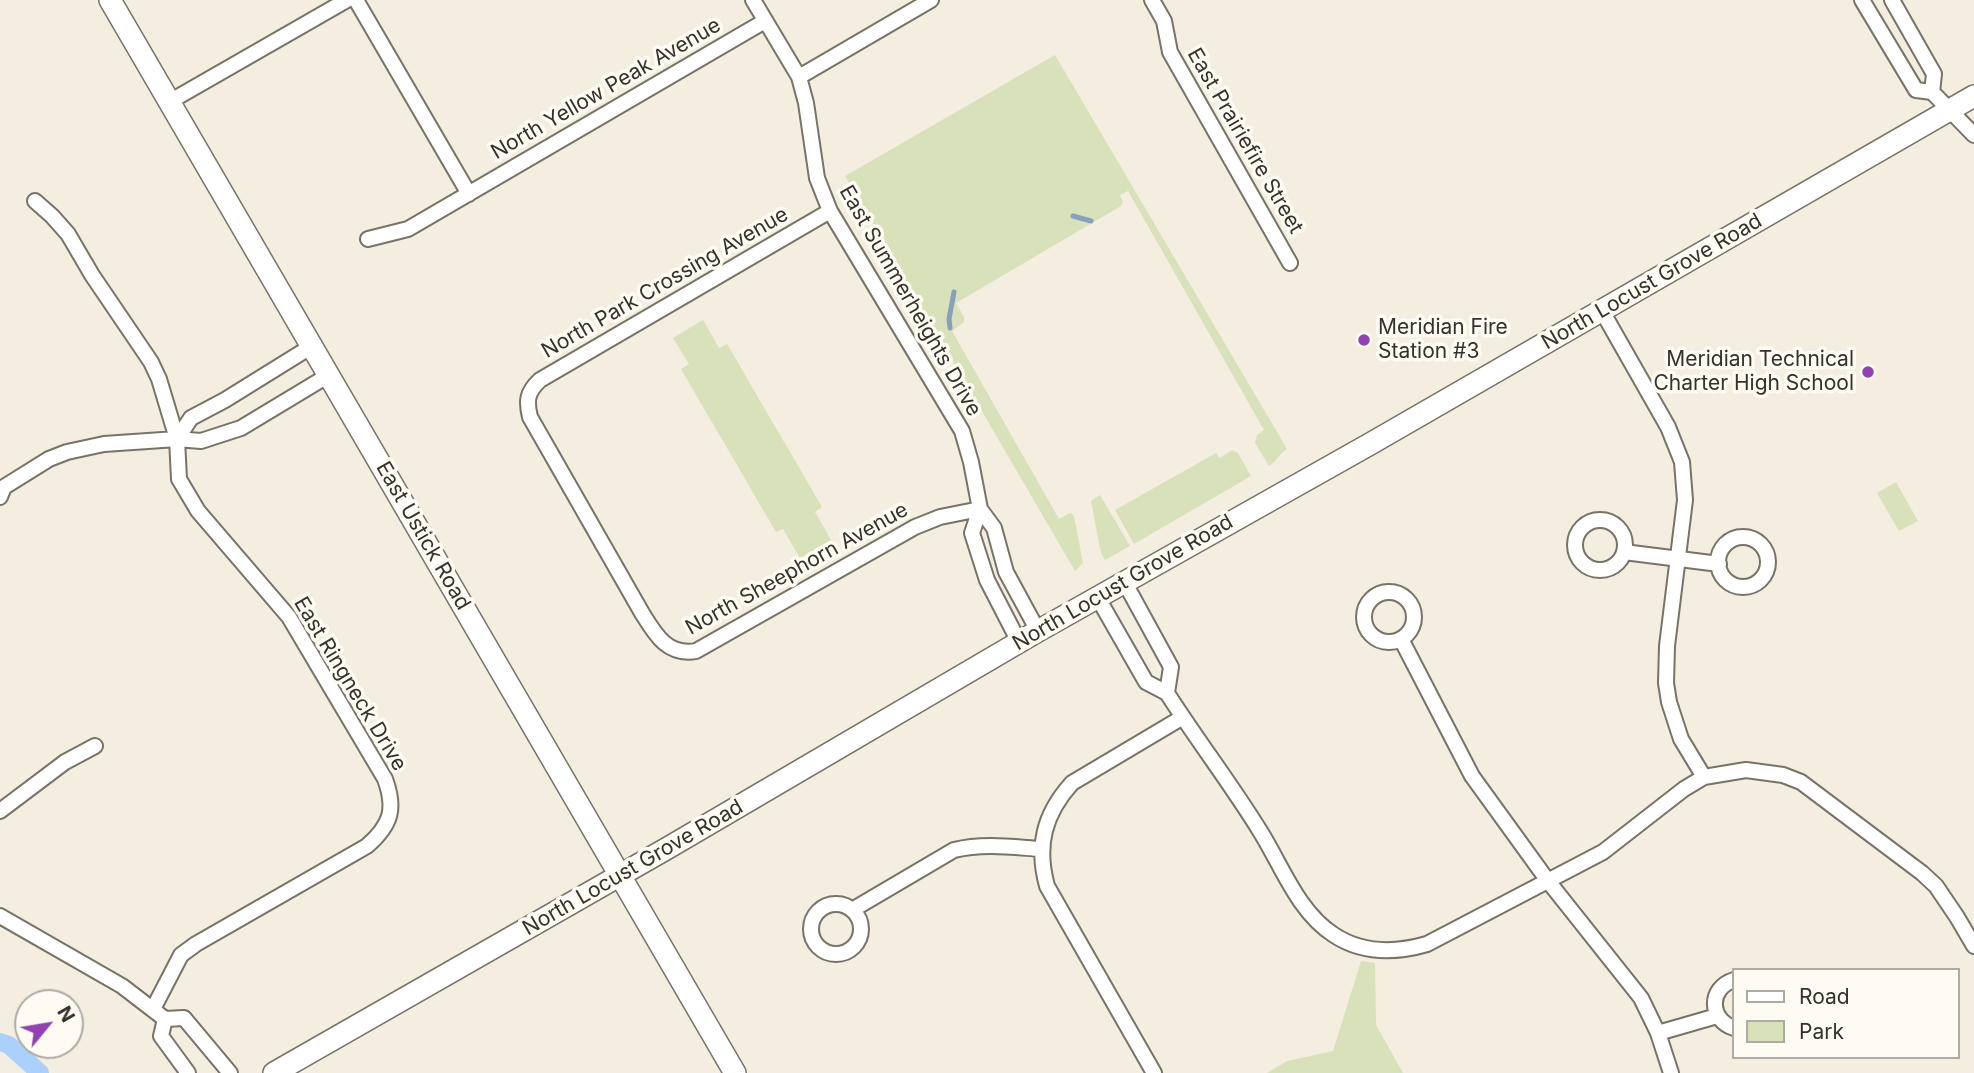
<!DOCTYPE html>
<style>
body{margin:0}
#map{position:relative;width:1974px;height:1073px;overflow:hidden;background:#f3eee0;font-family:Inter,sans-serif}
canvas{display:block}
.legend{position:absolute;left:1732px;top:968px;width:228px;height:91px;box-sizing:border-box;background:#fefbf3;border:2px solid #adaba4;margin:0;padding:9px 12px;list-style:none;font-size:21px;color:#34322d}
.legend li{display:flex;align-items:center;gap:14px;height:35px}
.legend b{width:35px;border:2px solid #adaba4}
.north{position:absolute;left:14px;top:989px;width:70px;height:70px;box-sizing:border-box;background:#fefbf3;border:2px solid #adaba4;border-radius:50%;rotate:60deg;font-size:19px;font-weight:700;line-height:28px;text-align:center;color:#34322d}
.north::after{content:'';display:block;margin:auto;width:24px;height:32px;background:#9141b1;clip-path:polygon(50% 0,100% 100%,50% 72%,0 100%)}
</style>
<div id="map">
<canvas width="1974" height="1073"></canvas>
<ul class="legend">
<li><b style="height:9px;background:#fff"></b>Road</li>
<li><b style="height:19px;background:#d8e1ba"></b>Park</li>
</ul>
<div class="north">N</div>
</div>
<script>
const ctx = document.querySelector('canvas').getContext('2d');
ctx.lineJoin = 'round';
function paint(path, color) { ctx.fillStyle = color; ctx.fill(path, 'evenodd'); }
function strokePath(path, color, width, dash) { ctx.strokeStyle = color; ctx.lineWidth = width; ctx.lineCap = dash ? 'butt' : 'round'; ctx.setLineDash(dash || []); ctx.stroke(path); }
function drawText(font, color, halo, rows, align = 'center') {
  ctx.font = font + ' Inter,sans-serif'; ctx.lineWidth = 7; ctx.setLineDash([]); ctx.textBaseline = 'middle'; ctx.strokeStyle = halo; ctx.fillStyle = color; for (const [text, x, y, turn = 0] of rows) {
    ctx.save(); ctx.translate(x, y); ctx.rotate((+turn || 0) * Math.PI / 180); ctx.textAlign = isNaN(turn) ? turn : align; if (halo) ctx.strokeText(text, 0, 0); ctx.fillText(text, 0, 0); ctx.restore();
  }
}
paint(new Path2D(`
 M 1055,55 L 1287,449 C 1280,453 1278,460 1269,466 L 1255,443 L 1257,435 L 1264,430 L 1128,191 L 1120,195 L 1123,202 L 1121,206 L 956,303 L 964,317 L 964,322 L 952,331 L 1059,519 L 1070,513 L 1074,516 L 1083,563 L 1075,571 L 845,176 Z
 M 703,320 L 719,348 L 727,344 L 822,507 L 815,512 L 831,540 L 800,558 L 783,529 L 776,532 L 681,369 L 689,364 L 673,338 Z
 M 1232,450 L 1238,453 L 1251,476 L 1134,544 L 1115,510 L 1216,453 L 1220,458 Z
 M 1896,482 L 1918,521 L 1899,531 L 1877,493 Z
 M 1100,495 L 1130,546 L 1105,560 L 1101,553 L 1091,501 Z
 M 1361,961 L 1375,963 L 1376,1025 L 1403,1073 L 1267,1073 L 1287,1061 L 1333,1051 Z`), '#d8e1ba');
strokePath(new Path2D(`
 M 1073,216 L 1091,221
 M 950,328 L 949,319 L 954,292`), '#87a1bd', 5);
strokePath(new Path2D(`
 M 0,1042 L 9,1045 L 40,1073`), '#aad0fb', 18);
const minor = new Path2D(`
 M 356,0 L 469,194
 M 753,0 L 799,77 L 806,103 L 817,178 L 830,211 L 962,431 L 971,462 L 980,509 L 940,517 L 915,527 L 696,651 C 667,656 655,634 642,613 L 530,417 C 526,401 527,392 540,380 L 830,211
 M 1152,0 L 1164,21 L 1170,52 L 1290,263
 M 1862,0 L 1916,90 L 1932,92 L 1934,74 L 1892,0
 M 799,77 L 931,0
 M 1932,92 L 1974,135
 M 169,102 L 347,0
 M 35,201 L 52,216 L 68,234 L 92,275 L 151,362 L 159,379 L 177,439 L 179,479 L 198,511 L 289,617 L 385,779 C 396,809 391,825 367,846 L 196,944 L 181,955 L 153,1009
 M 368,239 L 408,229 L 765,21
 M 1602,311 L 1668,427 L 1682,462 L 1685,500 L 1667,646 L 1666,683 L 1669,702 L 1681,739 L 1704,777
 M 312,346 L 225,400 L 191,418 L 177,439 L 201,441 L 241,428 L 329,375
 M 0,497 L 4,487 L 49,459 L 67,452 L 104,444 L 177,439
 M1575 545a25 25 0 1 1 50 0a25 25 0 1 1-50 0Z
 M1718 562a25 25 0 1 1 50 0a25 25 0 1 1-50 0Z
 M 1624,552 L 1719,564
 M1364 617a25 25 0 1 1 50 0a25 25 0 1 1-50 0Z
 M 1098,598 L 1146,682 L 1167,693 L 1171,667 L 1125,583
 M 1401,639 L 1472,776 L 1548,881 L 1641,998 L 1658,1033 L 1671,1073
 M 1019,642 L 987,580 L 972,533 L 980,509 L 994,528 L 1006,572 L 1038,631
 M 1167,693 C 1197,740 1231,784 1260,831 C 1282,866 1298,912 1334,935 C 1363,954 1396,953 1427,944 L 1603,852 L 1684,789 L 1704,777 L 1746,770 L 1783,775 L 1801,782 L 1922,873 L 1936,886 L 1957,917 L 1974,946
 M 0,811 L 65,762 L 95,746
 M811 929a25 25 0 1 1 50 0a25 25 0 1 1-50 0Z
 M 852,910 L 954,850 C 984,843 1011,847 1041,849
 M 0,916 L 122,986 L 165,1019
 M 1734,980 C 1708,988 1709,1020 1734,1028
 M 1658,1033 L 1717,1016
 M 188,1073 L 161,1036 L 165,1019 L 184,1018 L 230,1073
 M 1154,1073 L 1047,886 C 1036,846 1044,814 1072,783 L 1183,717`);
const secondary = new Path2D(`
 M 110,0 L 735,1073
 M 274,1073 L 666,849 L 1038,631 L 1370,444 L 1974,96`);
strokePath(minor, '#787367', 18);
strokePath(secondary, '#787367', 24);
strokePath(minor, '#fff', 14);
strokePath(secondary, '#fff', 21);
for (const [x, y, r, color] of [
 [1364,340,7,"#9141b1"],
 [1868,372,7,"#9141b1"]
]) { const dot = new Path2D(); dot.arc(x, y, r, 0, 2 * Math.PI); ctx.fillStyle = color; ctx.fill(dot); strokePath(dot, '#fefbf3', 2.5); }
drawText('21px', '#34322d', '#fefbf3', [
 ["North Yellow Peak Avenue",606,89,-30],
 ["East Prairiefire Street",1245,141,60],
 ["North Locust Grove Road",1652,282,-30],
 ["North Park Crossing Avenue",665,283,-30],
 ["East Summerheights Drive",910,301,60],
 ["East Ustick Road",423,536,60],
 ["North Sheephorn Avenue",797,569,-29],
 ["North Locust Grove Road",1123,583,-30],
 ["East Ringneck Drive",350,684,59],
 ["North Locust Grove Road",633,868,-30]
]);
drawText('21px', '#34322d', '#fefbf3', [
 ["Meridian Fire",1378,328],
 ["Station #3",1378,352],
 ["Meridian Technical",1854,360,"right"],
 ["Charter High School",1854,384,"right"]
], 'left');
</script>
